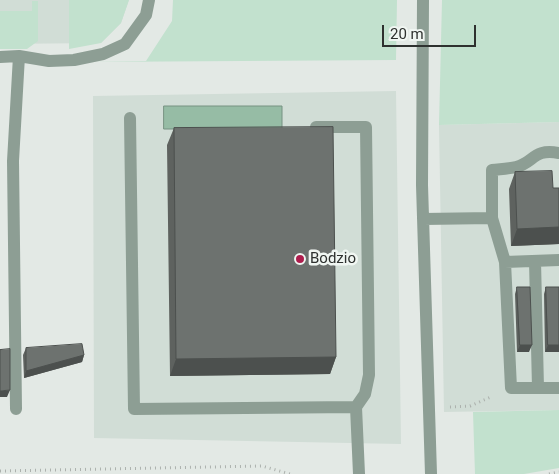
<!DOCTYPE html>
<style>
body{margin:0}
#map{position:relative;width:559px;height:474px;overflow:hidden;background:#e3e9e5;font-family:Roboto,sans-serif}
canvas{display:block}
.scale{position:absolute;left:382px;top:25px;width:94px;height:22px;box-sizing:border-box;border:2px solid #2e312f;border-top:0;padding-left:6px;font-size:15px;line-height:18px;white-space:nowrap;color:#2e312f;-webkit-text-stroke:4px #f0f6f2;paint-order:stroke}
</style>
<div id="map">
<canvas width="559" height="474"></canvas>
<div class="scale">20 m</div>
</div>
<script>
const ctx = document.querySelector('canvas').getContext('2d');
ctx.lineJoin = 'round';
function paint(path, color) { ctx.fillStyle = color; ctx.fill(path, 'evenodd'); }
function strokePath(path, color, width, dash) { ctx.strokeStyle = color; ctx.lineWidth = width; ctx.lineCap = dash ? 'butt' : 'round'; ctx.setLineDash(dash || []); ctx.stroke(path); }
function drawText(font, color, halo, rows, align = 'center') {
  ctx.font = font + ' Roboto,sans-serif'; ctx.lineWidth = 5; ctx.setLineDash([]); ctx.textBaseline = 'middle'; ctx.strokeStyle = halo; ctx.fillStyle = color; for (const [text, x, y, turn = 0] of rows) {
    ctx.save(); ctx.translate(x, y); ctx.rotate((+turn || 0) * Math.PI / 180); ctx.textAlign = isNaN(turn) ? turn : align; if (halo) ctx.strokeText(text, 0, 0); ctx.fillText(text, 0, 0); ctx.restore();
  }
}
paint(new Path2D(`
 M 0,0 L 129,0 L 121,23 L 101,43 L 0,44 Z
 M 396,91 L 401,444 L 94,438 L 93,96 Z
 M 559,122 L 559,410 L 444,412 L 439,125 Z`), '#d1ddd6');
paint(new Path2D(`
 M 69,0 L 129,0 L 121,23 L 101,43 L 69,49 Z
 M 173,0 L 397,0 L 396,60 L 88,62 L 146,61 L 172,21 Z
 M 442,0 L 559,0 L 559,122 L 439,125 Z
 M 32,1 L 38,1 L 38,41 L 27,49 L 0,49 L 0,11 L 32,11 Z
 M 559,410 L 559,468 L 524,474 L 475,474 L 473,412 Z`), '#c2e1ce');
const water = new Path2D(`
 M 164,106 L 282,106 L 282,129 L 164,129 Z`);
paint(water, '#96bca5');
strokePath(water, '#779282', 1);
strokePath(new Path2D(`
 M 450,407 L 470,406 L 491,397
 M 0,471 L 262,466 L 290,474
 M 549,474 L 559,472`), '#acb1ad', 3, [1, 4]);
strokePath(new Path2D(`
 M 423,0 L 422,185 L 431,474
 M 0,57 L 19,56 L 49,61 L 74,60 L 103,54 L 125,44 L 146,15 L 149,0
 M 130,118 L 134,409 L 356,407
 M 316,127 L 366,127 L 369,375 L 365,394 L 356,407 L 359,474
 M 492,218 L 492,170 C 500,169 508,169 516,167 C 534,163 533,148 559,153
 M 423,219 L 492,218 L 505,262 L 511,388 L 559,388
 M 535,261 L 538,388
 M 505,262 L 559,260
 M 16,409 L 13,161 L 19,56`), '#8d9e94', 12);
paint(new Path2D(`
 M 174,128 L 336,357 L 330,374 L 170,376 L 167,145 Z
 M 515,172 L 553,188 L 559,188 L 559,244 L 511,246 L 509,189 Z
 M 517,287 L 529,352 L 517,352 L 515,294 Z
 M 546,287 L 559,287 L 559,352 L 545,352 L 544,294 Z
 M 26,348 L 84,355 L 82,362 L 24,378 L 23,355 Z`), '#5e625f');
paint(new Path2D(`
 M 559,227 L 559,244 L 511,246 L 517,229 Z
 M 520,345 L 532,345 L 529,352 L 517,352 Z
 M 548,345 L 559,345 L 559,352 L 545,352 Z
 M 84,355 L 82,362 L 24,378 L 26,371 Z
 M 336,357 L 330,374 L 170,376 L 176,359 Z
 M 10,390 L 7,397 L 0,397 L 0,391 Z`), '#4c504e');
const building = new Path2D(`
 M 333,127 L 336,357 L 176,359 L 174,128 Z
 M 552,171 L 553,188 L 559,188 L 559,227 L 517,229 L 515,172 Z
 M 517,287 L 530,287 L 532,345 L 520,345 Z
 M 546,287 L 559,287 L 559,345 L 548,345 Z
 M 82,344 L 84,355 L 26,371 L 26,348 Z
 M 10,349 L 10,390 L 0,391 L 0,350 Z`);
paint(building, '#6d726f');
strokePath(building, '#4c504e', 1);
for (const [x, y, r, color] of [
 [300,259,5,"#ae1d4d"]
]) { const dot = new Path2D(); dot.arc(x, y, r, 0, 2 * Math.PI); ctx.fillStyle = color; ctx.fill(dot); strokePath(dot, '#f0f6f2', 2); }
drawText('15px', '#2e312f', '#f0f6f2', [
 ["Bodzio",310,259]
], 'left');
</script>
